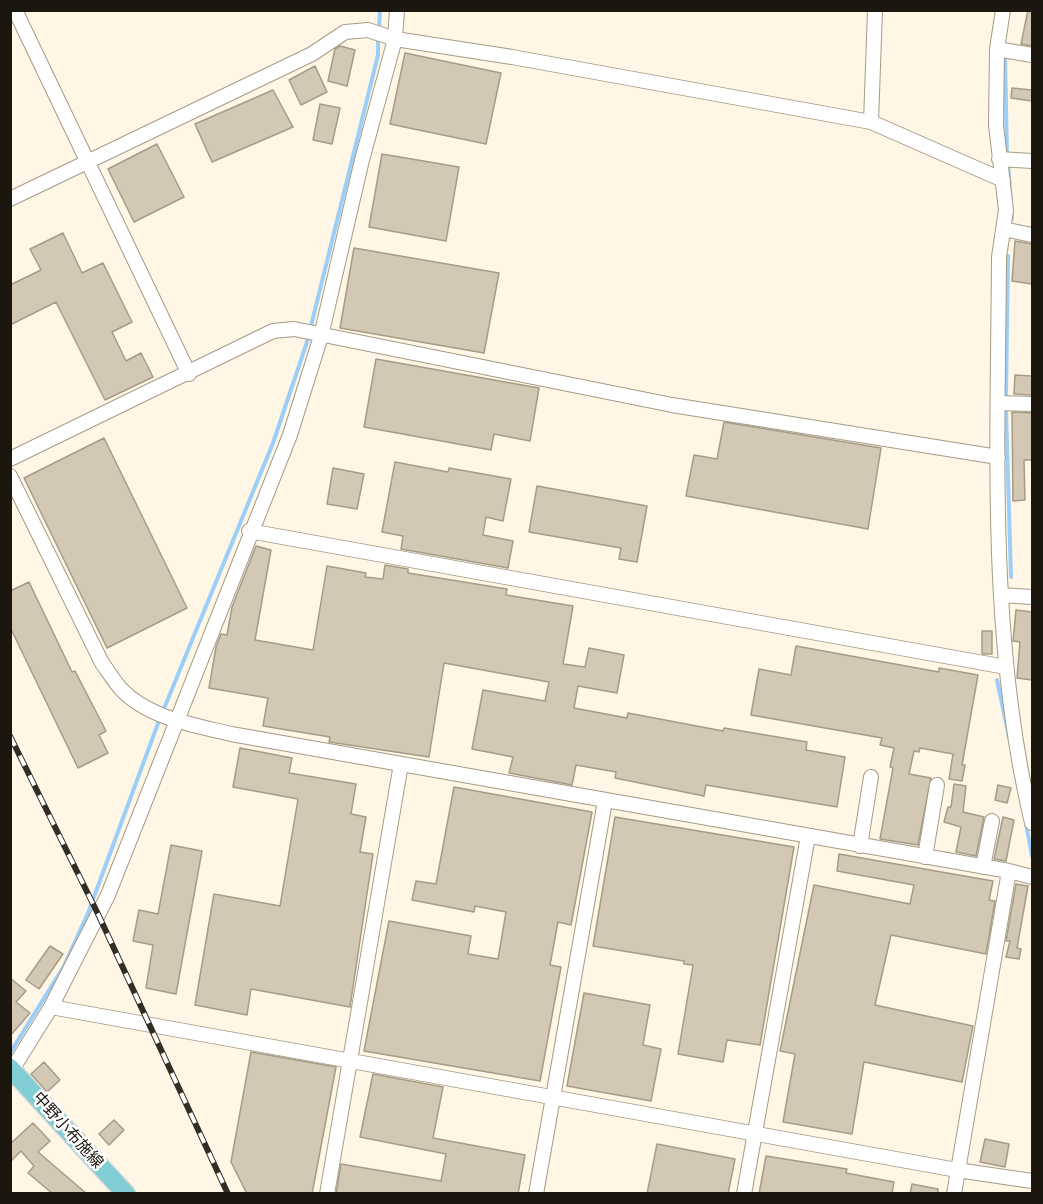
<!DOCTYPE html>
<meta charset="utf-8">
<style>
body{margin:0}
#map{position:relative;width:1043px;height:1204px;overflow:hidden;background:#fff6e5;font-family:"Asap Condensed",sans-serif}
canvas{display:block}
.frame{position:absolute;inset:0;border:12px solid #1b170f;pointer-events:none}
</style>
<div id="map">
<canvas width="1043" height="1204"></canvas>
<div class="frame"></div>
</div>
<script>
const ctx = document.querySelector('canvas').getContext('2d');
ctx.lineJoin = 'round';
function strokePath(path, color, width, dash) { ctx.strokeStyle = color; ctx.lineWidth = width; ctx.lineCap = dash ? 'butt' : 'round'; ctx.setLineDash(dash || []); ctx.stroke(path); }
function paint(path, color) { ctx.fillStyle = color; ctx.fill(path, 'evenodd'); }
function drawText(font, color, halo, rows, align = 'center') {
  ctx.font = font + ' "Asap Condensed","Noto Sans JP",sans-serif'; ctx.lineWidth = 5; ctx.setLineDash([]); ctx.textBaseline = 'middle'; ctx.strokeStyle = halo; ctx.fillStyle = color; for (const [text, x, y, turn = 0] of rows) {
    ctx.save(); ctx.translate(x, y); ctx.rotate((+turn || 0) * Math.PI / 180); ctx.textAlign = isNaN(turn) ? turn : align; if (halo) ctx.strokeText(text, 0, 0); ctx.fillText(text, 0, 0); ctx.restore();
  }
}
strokePath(new Path2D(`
 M 379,30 L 380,10
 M 1005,55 L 1007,156
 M 1008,163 L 1012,219
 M 1006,395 L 1008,256
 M 1006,411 L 1011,577
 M 997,680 L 1009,737
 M 163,711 L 273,443 L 307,342 L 378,55 L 378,37
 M 1026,824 L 1032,856
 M 10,1053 L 64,966 L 88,913 L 160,718`), '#9bcffa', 4);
const building = new Path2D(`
 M 1028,10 L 1032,10 L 1032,46 L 1021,44 Z
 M 340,46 L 355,50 L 347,86 L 328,81 L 335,49 Z
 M 405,53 L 501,73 L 486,144 L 390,124 Z
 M 315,66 L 327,92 L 301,105 L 289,80 Z
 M 1012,88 L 1032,90 L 1032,101 L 1011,98 Z
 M 273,90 L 293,127 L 212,162 L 195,124 Z
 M 320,104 L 340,108 L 332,144 L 313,140 Z
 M 157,144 L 184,197 L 134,222 L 108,169 Z
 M 382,154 L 459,167 L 446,241 L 369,227 Z
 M 63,233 L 82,273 L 103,263 L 132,322 L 112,332 L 126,361 L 141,353 L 153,377 L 105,400 L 56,302 L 10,325 L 10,285 L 41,270 L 30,249 Z
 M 1015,241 L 1032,244 L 1032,284 L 1012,281 Z
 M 354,248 L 499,273 L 484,353 L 340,328 Z
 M 376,359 L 539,388 L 530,441 L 494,434 L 491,450 L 364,427 Z
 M 1015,375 L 1032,376 L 1032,395 L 1014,394 Z
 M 1012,412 L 1032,413 L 1032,460 L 1024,460 L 1025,500 L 1013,501 Z
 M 724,422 L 881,448 L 868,529 L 686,496 L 694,455 L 717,459 Z
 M 104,438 L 187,608 L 107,648 L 24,478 Z
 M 395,462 L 448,472 L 449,468 L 511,479 L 503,521 L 486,517 L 483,535 L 513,541 L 508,568 L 401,549 L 403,536 L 382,532 Z
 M 333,468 L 364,474 L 357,509 L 327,504 Z
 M 537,486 L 647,506 L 637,562 L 619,559 L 621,548 L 529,532 Z
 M 256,546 L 271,550 L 255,640 L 313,650 L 327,566 L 366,573 L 365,577 L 383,579 L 385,565 L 408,569 L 408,573 L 507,589 L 506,595 L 573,606 L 563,664 L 585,667 L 589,648 L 624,655 L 617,693 L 578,686 L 574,708 L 627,718 L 628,713 L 723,731 L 724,728 L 807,742 L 806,750 L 845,757 L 837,807 L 706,785 L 704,796 L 615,778 L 616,772 L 576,765 L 572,785 L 509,773 L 513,757 L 472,749 L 483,690 L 545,701 L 549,682 L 444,663 L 429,757 L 329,742 L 330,737 L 263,726 L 268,698 L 209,688 L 216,647 L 221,634 L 227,635 L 232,607 Z
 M 29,582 L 72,672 L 75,671 L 106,731 L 99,735 L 108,753 L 78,768 L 10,627 L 10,591 Z
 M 1016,610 L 1032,612 L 1032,680 L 1017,678 L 1020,642 L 1013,641 Z
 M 982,631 L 992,631 L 992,654 L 982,654 Z
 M 796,646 L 939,672 L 939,668 L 978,675 L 962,765 L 965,765 L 962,781 L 949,779 L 953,754 L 920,748 L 919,752 L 914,751 L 909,774 L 931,778 L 918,845 L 880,839 L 893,768 L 890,767 L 894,748 L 880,745 L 882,738 L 751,715 L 759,669 L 791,675 Z
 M 240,748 L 292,758 L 289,773 L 356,784 L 351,814 L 366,817 L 360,852 L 373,854 L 350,1007 L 251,989 L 247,1015 L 195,1005 L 214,894 L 280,906 L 298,799 L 233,787 Z
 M 954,784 L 966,786 L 963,812 L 984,817 L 976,856 L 956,852 L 961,827 L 944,822 L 948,807 L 951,807 Z
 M 998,785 L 1011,788 L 1007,803 L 995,800 Z
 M 454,787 L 592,812 L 571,925 L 558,922 L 550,965 L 561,967 L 540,1081 L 364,1051 L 389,921 L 471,936 L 468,954 L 498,959 L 506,912 L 475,906 L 474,912 L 412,900 L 416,881 L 436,884 Z
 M 615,817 L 794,847 L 760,1045 L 727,1040 L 723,1062 L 678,1054 L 693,965 L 684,964 L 684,961 L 593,946 Z
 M 1003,817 L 1014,820 L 1006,861 L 994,859 Z
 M 171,845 L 202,851 L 176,994 L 146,988 L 153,945 L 133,941 L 139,910 L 158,914 Z
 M 839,854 L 993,881 L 989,900 L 995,901 L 986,954 L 891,935 L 875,1005 L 973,1026 L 962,1082 L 864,1062 L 852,1134 L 783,1122 L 795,1054 L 780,1051 L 814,885 L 910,904 L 914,885 L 837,871 Z
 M 1016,884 L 1028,886 L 1017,948 L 1021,949 L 1019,959 L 1006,957 L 1010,941 L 1006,941 Z
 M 50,946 L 63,954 L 39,989 L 26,980 Z
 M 10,978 L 26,991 L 16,1002 L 30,1013 L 10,1036 Z
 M 584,993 L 650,1005 L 643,1045 L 661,1049 L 651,1101 L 567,1086 Z
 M 251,1052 L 336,1067 L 312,1194 L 247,1194 L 231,1162 Z
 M 44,1062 L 60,1080 L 47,1092 L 31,1074 Z
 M 373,1074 L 443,1087 L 433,1138 L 525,1155 L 518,1194 L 336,1194 L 341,1164 L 441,1181 L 446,1154 L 360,1137 Z
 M 114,1120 L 124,1130 L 109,1145 L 99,1134 Z
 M 33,1123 L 50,1141 L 38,1152 L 87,1194 L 53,1194 L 28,1173 L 34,1166 L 21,1151 L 10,1162 L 10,1144 Z
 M 985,1139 L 1009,1144 L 1005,1167 L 980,1162 Z
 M 657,1144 L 735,1159 L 728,1194 L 647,1194 Z
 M 766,1156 L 847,1169 L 846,1173 L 894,1182 L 892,1194 L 759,1194 Z
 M 912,1184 L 938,1189 L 938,1194 L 910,1194 Z`);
paint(building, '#d3c8b4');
strokePath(building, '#a69b88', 1.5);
const minor = new Path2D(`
 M 15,10 L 189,374
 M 1003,10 L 997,49 L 996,125 L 1006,210 L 999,257 C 998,445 988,639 1032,823
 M 997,49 L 1032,55
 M 871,122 L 875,10
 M 999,159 L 1032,161
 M 10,199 L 312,54 L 345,32 L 368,30 L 395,39 L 512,57 L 871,122 L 1003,180
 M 1003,229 L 1032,235
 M 998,403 L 1032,404
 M 10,459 L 273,331 L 294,329 L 672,405 L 998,457
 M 10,476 L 102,663 C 108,671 114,681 121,689 C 148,718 194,725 231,734 L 1009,871 L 1032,877
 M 249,531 L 1006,667
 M 1001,595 L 1032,597
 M 860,846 L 871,777
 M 925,857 L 937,785
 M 983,867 L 992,821
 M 51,1007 L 957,1170 L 1032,1181
 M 10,1073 L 51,1007 L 108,895 L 290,435 L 321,336 L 362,160 L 395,39 L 397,10
 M 327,1194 L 401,764
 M 536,1194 L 605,801
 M 744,1194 L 808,836
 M 954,1194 L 1009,871`);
const major = new Path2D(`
 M 10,1068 L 126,1194`);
strokePath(minor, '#a69b88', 16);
strokePath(major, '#dbdad9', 21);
strokePath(minor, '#fff', 14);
strokePath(major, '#80cdd3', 18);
const rail = new Path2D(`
 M 10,736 L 98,914 L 228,1194`);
strokePath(rail, '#322e25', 6);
strokePath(rail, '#fff', 4, [11]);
drawText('16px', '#1b170f', '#fff', [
 ["中野小布施線",68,1130,48]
]);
</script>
